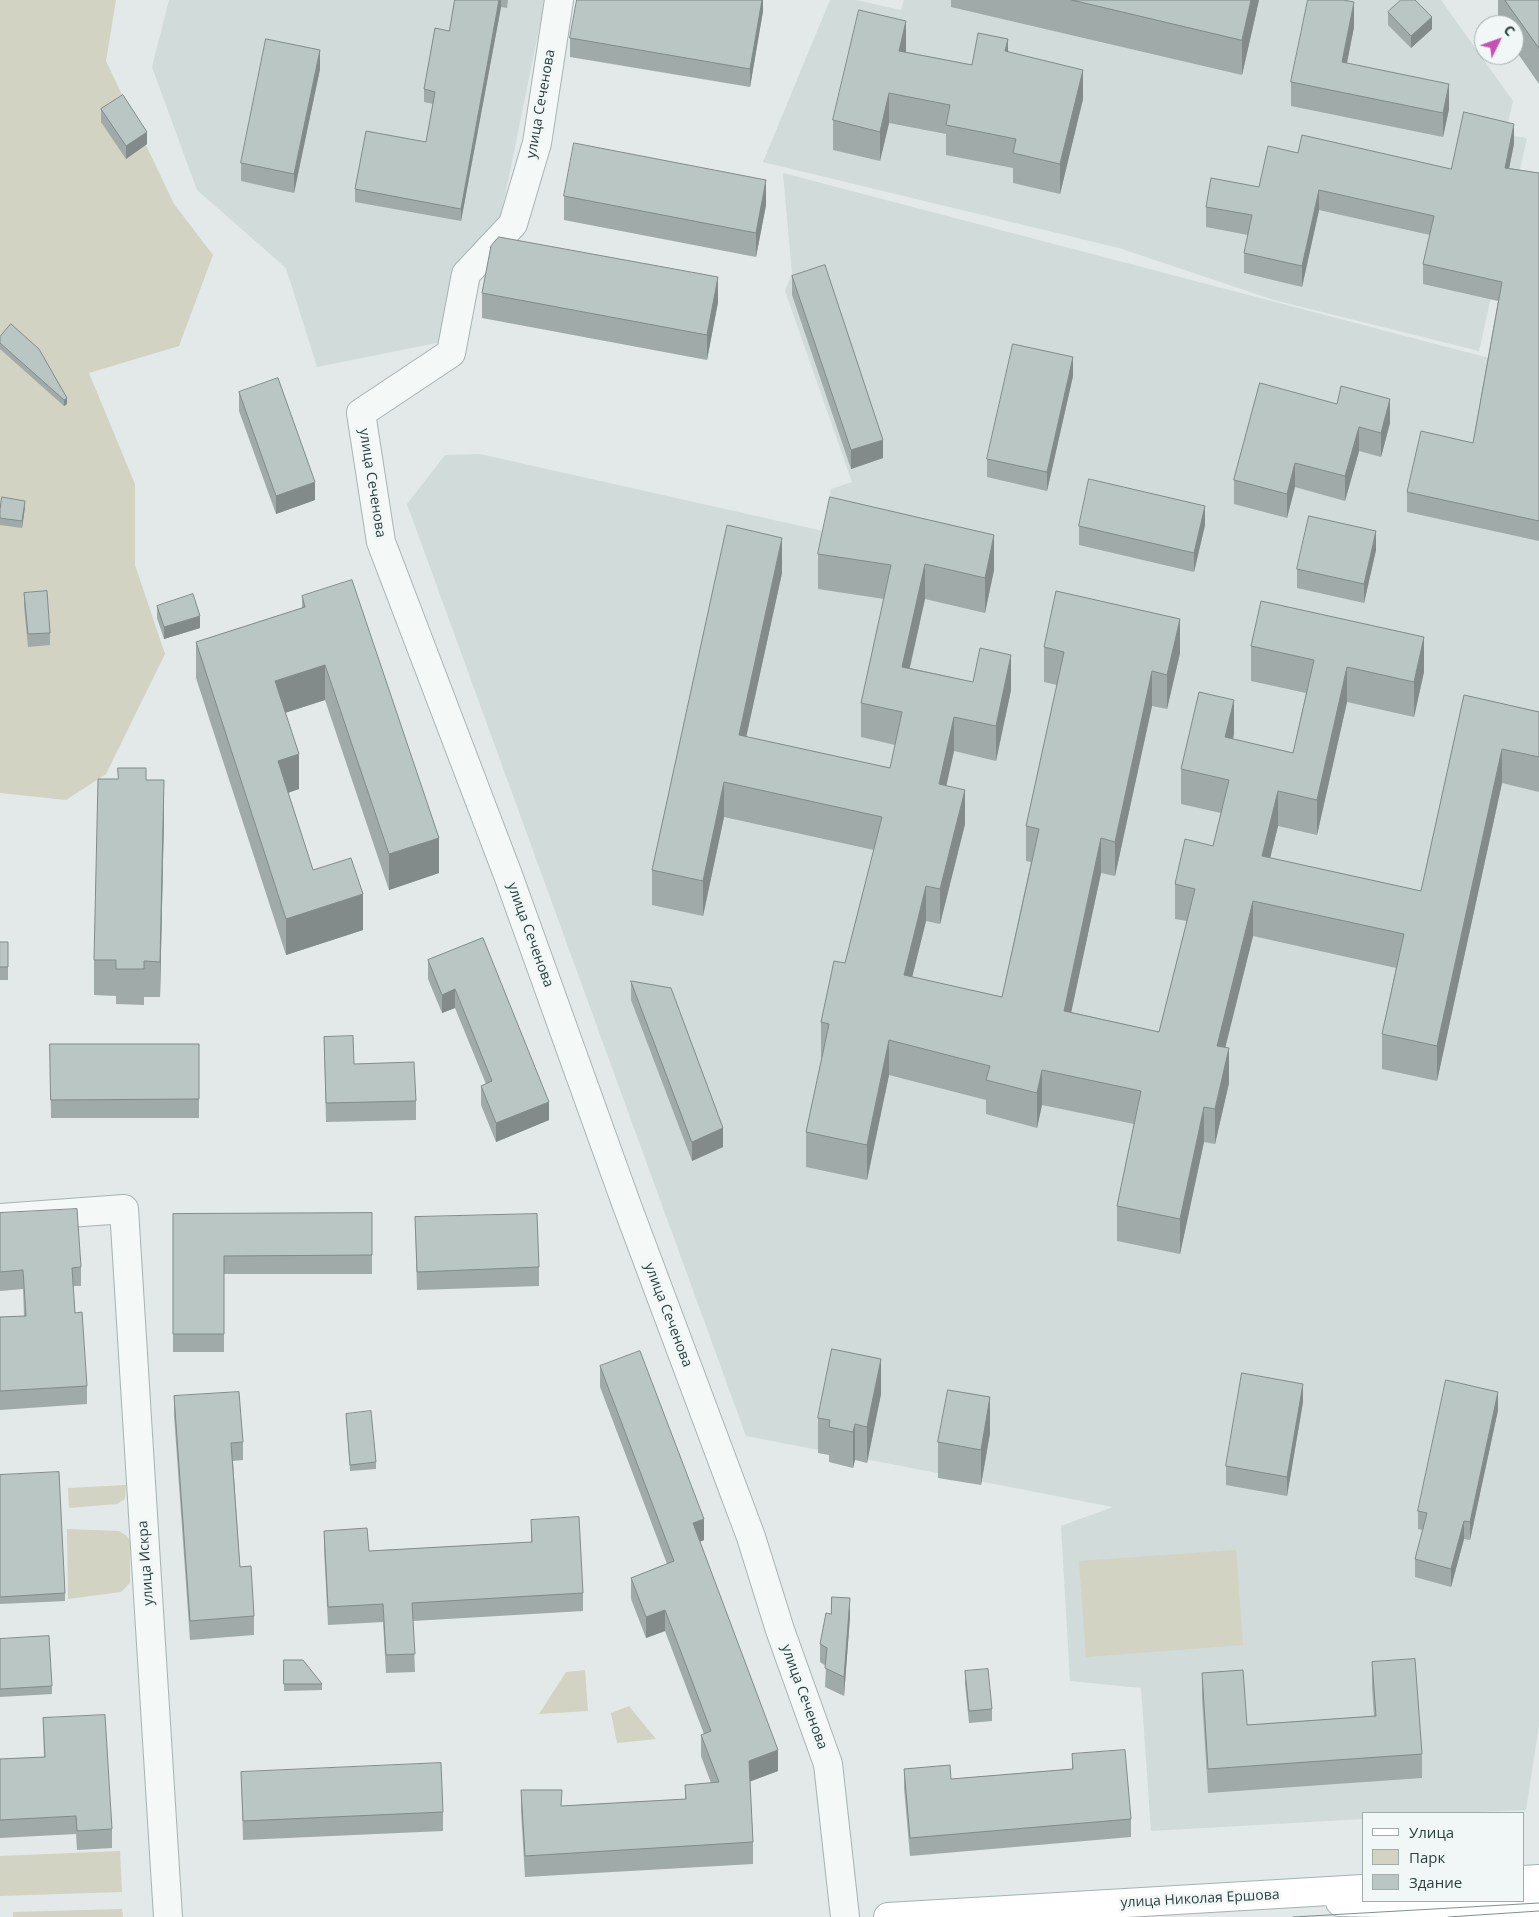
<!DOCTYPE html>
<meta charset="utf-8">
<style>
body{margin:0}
#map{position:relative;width:1539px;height:1917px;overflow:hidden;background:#e2e9e8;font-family:"Open Sans",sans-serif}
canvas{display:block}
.legend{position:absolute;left:1362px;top:1812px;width:162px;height:90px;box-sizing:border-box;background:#f1f7f6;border:1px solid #a2aeac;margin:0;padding:6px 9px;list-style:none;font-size:15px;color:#2b403e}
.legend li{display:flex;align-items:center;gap:10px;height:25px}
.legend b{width:25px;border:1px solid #a2aeac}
.north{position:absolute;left:1474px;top:15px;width:50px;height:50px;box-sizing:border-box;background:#f1f7f6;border:1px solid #a2aeac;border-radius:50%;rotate:48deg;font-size:14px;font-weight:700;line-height:20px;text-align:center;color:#2b403e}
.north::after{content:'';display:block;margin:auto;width:18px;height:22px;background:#c64fb8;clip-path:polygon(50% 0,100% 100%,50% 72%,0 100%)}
</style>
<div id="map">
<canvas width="1539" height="1917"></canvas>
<ul class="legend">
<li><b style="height:6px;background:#fff"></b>Улица</li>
<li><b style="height:14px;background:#d2d3c3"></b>Парк</li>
<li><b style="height:14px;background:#b9c6c4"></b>Здание</li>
</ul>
<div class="north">С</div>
</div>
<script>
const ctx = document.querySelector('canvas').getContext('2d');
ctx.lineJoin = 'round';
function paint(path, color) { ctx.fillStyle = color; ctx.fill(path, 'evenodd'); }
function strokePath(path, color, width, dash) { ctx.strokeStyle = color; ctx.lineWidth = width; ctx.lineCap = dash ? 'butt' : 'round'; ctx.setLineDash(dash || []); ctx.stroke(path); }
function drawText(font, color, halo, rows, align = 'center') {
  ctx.font = font + ' "Open Sans",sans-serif'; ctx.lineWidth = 5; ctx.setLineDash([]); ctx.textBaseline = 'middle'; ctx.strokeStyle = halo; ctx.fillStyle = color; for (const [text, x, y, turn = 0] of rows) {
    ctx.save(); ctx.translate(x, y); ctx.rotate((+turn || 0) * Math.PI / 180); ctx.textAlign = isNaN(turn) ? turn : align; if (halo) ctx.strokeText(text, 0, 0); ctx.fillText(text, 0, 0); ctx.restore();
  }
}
paint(new Path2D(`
 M 169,0 L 545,0 L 500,220 L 460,258 L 441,342 L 317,367 L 286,268 L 197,190 L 152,67 Z
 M 830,0 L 856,0 L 901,10 L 904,0 L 1441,0 L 1513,101 L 1505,135 L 1527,138 L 1479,351 L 1274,300 L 1119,248 L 763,162 Z
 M 783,173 L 1489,358 L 1539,471 L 1539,1725 L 1526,1810 L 1460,1813 L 1363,1813 L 1363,1819 L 1151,1831 L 1141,1688 L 1070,1681 L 1061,1526 L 1113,1507 L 746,1436 L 407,504 L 445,455 L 480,454 L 823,531 L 831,489 L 852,482 L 785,291 L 792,273 Z`), '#d0dbda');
paint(new Path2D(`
 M 0,0 L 116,0 L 106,61 L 174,204 L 213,255 L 179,346 L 89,373 L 135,484 L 135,565 L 165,654 L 106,774 L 66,800 L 0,793 Z
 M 126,1485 L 125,1499 L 117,1504 L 69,1508 L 68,1488 Z
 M 67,1529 L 119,1531 L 127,1536 L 130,1541 L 130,1583 L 121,1592 L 68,1599 Z
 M 1236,1550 L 1243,1645 L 1086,1657 L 1079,1561 Z
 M 585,1670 L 588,1711 L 539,1714 L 566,1672 Z
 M 629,1706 L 656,1739 L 617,1743 L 611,1713 Z
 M 120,1851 L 122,1892 L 0,1896 L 0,1856 Z
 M 122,1909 L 123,1917 L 13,1917 L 13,1912 Z`), '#d2d3c3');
const minor = new Path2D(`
 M 559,0 L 537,143 L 513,224 L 466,274 L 451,353 L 361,413 L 381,542 L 508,875 L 626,1203 L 751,1537 L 780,1630 L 828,1764 L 845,1917
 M 0,1218 L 124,1209 L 168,1917`);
const major = new Path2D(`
 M 1523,1880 L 1539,1879
 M 1340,1902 L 1539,1907
 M 888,1917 L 1363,1889`);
strokePath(minor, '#a7b3b2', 30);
strokePath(major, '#a2b4b2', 30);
strokePath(minor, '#f4f8f7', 28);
strokePath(major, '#fff', 28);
strokePath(new Path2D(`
 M 1293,1917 L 1539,1903
 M 1448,1917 L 1539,1911`), '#7c9290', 1);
paint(new Path2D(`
 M 455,0 L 508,0 L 507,8 L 501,7 L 461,221 L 355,202 L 355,189 L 426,142 L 433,104 L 424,102 L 424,89 L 449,31 Z
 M 763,0 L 763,11 L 750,87 L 570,57 L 570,38 Z
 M 951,0 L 1259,0 L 1242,75 L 951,7 Z
 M 1498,0 L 1539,0 L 1539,84 L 1514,48 L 1514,25 L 1498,25 Z
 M 1388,12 L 1432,29 L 1411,48 L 1388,25 Z
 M 1354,27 L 1347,63 L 1449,109 L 1443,137 L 1291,106 L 1291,82 Z
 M 906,51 L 906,52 L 972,65 L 1008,51 L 1083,99 L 1060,194 L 1013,183 L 1013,168 L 946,155 L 946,134 L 889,123 L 880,161 L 833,150 L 833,120 Z
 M 320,69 L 294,193 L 241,181 L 241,163 Z
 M 101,109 L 147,144 L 126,159 L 101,122 Z
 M 1514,144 L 1509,168 L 1539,173 L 1539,541 L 1407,512 L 1407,492 L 1473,443 L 1498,301 L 1423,284 L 1423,264 L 1430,235 L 1319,210 L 1302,287 L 1244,273 L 1244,253 L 1248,235 L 1206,227 L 1206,207 L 1259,187 L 1298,153 L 1451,169 Z
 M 564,196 L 766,205 L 756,257 L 564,220 Z
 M 792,276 L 883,458 L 851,469 L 792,295 Z
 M 482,293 L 718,302 L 707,360 L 482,318 Z
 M 0,337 L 67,398 L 67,404 L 64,406 L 0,349 Z
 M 1073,376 L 1047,491 L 987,477 L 987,459 Z
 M 1260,383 L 1390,423 L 1381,457 L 1359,451 L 1345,501 L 1295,487 L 1287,518 L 1234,504 L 1234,480 Z
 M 239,392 L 315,500 L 276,514 L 239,411 Z
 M 25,507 L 22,528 L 0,525 L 0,510 Z
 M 1205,525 L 1194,572 L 1079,545 L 1079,526 Z
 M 1376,550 L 1364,603 L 1297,588 L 1297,569 Z
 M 818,554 L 994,570 L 985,613 L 925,599 L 910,668 L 973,682 L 1011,690 L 996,761 L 954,751 L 946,785 L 965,824 L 940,924 L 926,921 L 912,977 L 1002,997 L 1031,862 L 1026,861 L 1026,826 L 1057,685 L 1044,682 L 1044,647 L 1180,653 L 1167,709 L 1152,706 L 1115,876 L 1101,873 L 1071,1012 L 1159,1032 L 1187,921 L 1175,919 L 1175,884 L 1213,846 L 1221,813 L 1181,804 L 1181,769 L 1234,734 L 1233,739 L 1293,753 L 1306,693 L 1251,681 L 1251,646 L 1424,672 L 1414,717 L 1347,702 L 1317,835 L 1278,826 L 1270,858 L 1421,891 L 1464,695 L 1539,712 L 1539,792 L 1502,783 L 1437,1081 L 1382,1069 L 1382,1034 L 1396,968 L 1253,936 L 1225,1047 L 1229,1083 L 1215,1144 L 1204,1142 L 1180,1254 L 1117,1241 L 1117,1206 L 1134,1124 L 1042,1105 L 1037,1128 L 986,1114 L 986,1100 L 889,1075 L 867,1180 L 806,1167 L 806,1132 L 822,1057 L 821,1057 L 821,1022 L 845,963 L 874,850 L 724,817 L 703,916 L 652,905 L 652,870 L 782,573 L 746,737 L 890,768 L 895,745 L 861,737 L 861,703 L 884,599 L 818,589 Z
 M 24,593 L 50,633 L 50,645 L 28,647 L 24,606 Z
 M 302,596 L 439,873 L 389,890 L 325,700 L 285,713 L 299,789 L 288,793 L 313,870 L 363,930 L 286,955 L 196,678 L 196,642 L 302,608 Z
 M 157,606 L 200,628 L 164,639 L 157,618 Z
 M 146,780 L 164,816 L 160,997 L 144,997 L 144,1005 L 116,1004 L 116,996 L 94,995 L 94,960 Z
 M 483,938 L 549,1120 L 496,1142 L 481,1105 L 481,1086 L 486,1084 L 455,1008 L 442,1013 L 428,979 L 428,960 Z
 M 0,942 L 8,942 L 8,980 L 0,980 Z
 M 631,981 L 723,1147 L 692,1161 L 631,1000 Z
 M 324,1037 L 354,1064 L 416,1101 L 416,1120 L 326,1122 Z
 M 50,1044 L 199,1044 L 199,1118 L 51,1118 Z
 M 0,1213 L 81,1267 L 81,1286 L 73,1286 L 75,1313 L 87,1386 L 87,1404 L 0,1410 L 0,1317 L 24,1316 L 23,1289 L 0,1291 Z
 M 372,1213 L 372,1274 L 224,1274 L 224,1352 L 173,1352 L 173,1214 Z
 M 415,1217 L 539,1267 L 539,1286 L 417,1290 Z
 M 600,1366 L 704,1540 L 700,1542 L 778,1771 L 750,1781 L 753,1842 L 753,1864 L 525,1877 L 521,1811 L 521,1790 L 562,1806 L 685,1799 L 685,1785 L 711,1783 L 701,1756 L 701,1735 L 704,1734 L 665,1631 L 646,1638 L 631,1599 L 631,1578 L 667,1564 L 600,1387 Z
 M 881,1394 L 867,1463 L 855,1460 L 853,1468 L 829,1462 L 829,1455 L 818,1453 L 818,1418 Z
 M 174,1396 L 243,1442 L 243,1460 L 233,1461 L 240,1567 L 254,1616 L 254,1635 L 190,1640 L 174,1415 Z
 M 1303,1402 L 1287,1496 L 1226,1485 L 1226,1466 Z
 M 1498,1410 L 1470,1540 L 1464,1539 L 1451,1587 L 1415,1577 L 1415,1559 L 1423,1530 L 1418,1529 L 1418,1511 Z
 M 346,1414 L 376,1462 L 376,1469 L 350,1471 Z
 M 990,1433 L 981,1485 L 938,1478 L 938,1442 Z
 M 0,1475 L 65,1593 L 65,1601 L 0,1604 Z
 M 531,1520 L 583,1593 L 583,1611 L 413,1621 L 415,1672 L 386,1673 L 383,1622 L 328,1625 L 324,1549 L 324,1531 L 369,1551 L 531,1542 Z
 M 850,1617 L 844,1696 L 825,1687 L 826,1666 L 820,1662 L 820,1644 Z
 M 0,1639 L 52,1686 L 52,1694 L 0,1697 Z
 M 284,1660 L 322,1684 L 322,1690 L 284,1691 Z
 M 1372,1662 L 1422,1754 L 1422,1778 L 1208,1793 L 1202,1698 L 1202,1673 L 1247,1725 L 1374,1716 L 1372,1687 Z
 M 965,1671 L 992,1709 L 992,1721 L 969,1723 L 965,1684 Z
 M 43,1718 L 112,1829 L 112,1848 L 77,1850 L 76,1834 L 0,1838 L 0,1759 L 44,1757 Z
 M 1072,1754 L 1131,1819 L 1131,1837 L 910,1856 L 904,1788 L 904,1769 L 951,1779 L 1072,1769 Z
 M 241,1772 L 443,1812 L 443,1831 L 243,1840 Z`), '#9faaa9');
paint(new Path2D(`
 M 499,0 L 501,0 L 501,7 L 461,221 L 461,209 Z
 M 762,0 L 763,0 L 763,11 L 750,87 L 750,69 Z
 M 1251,0 L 1259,0 L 1242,75 L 1242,40 Z
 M 1354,2 L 1354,27 L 1342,87 L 1342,62 Z
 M 1432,17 L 1432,29 L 1411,48 L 1411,36 Z
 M 906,21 L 906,51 L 899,80 L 899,51 Z
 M 1008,39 L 1008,69 L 1005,51 Z
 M 320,50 L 320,69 L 294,193 L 294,174 Z
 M 1083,70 L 1083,99 L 1060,194 L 1060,164 Z
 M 1449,84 L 1449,109 L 1443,137 L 1443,113 Z
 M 889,93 L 889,123 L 880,161 L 880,132 Z
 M 1514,124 L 1514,144 L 1505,188 L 1505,168 Z
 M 147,132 L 147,144 L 126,159 L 126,146 Z
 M 766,180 L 766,205 L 756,257 L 756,233 Z
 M 1319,190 L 1319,210 L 1302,287 L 1302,266 Z
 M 718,277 L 718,302 L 707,360 L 707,335 Z
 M 1073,357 L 1073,376 L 1047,491 L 1047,472 Z
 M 67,398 L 67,404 L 64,406 L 64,400 Z
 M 1390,399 L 1390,423 L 1381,457 L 1381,433 Z
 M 1359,427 L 1359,451 L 1345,501 L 1345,476 Z
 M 883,440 L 883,458 L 851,469 L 851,450 Z
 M 1295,463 L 1295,487 L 1287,518 L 1287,494 Z
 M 315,482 L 315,500 L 276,514 L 276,496 Z
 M 25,501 L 25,507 L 22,528 L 22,521 Z
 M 1205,506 L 1205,525 L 1194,572 L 1194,553 Z
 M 1376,531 L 1376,550 L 1364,603 L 1364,584 Z
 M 994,535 L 994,570 L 985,613 L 985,578 Z
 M 782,538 L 782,573 L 739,770 L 739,735 Z
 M 925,564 L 925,599 L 902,701 L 902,667 Z
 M 200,616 L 200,628 L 164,639 L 164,627 Z
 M 1180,619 L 1180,653 L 1167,709 L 1167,675 Z
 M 1424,637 L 1424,672 L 1414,717 L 1414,682 Z
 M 1011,655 L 1011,690 L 996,761 L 996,726 Z
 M 325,665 L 325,700 L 275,716 L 275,681 Z
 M 1347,667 L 1347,702 L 1317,835 L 1317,800 Z
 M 1152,671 L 1152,706 L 1115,876 L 1115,842 Z
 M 1234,700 L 1234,734 L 1225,772 L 1225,737 Z
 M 954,717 L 954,751 L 939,819 L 939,784 Z
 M 1502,749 L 1502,783 L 1437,1081 L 1437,1046 Z
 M 299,754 L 299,789 L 278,796 L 278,761 Z
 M 164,780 L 164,816 L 160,997 L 160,962 Z
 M 724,782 L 724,817 L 703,916 L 703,881 Z
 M 965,790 L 965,824 L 940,924 L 940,889 Z
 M 1278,791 L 1278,826 L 1262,891 L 1262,856 Z
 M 439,838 L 439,873 L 389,890 L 389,854 Z
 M 1101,838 L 1101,873 L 1064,1046 L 1064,1011 Z
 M 926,886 L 926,921 L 904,1010 L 904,975 Z
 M 363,894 L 363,930 L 286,955 L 286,919 Z
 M 1253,901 L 1253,936 L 1217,1081 L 1217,1046 Z
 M 455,989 L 455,1008 L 442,1013 L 442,995 Z
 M 889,1040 L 889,1075 L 867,1180 L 867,1145 Z
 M 1229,1048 L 1229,1083 L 1215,1144 L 1215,1109 Z
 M 1042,1070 L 1042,1105 L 1037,1128 L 1037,1093 Z
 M 549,1102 L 549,1120 L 496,1142 L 496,1123 Z
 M 1204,1107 L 1204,1142 L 1180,1254 L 1180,1219 Z
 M 723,1128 L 723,1147 L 692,1161 L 692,1142 Z
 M 881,1359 L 881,1394 L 867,1463 L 867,1427 Z
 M 1303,1384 L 1303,1402 L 1287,1496 L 1287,1477 Z
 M 1498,1392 L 1498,1410 L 1470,1540 L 1470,1522 Z
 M 990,1397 L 990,1433 L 981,1485 L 981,1450 Z
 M 855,1424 L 855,1460 L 853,1468 L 853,1432 Z
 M 704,1519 L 704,1540 L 693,1544 L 693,1523 Z
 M 1464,1521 L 1464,1539 L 1451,1587 L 1451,1569 Z
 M 850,1598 L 850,1617 L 844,1696 L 844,1677 Z
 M 665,1610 L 665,1631 L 646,1638 L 646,1617 Z
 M 778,1750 L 778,1771 L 749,1782 L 749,1761 Z`), '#828b89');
const building = new Path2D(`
 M 455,0 L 499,0 L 461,209 L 355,189 L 366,131 L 426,142 L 435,92 L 424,89 L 435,28 L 449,31 Z
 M 577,0 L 762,0 L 750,69 L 570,38 Z
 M 1072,0 L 1251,0 L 1242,40 Z
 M 1308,0 L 1343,0 L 1354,2 L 1342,62 L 1449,84 L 1443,113 L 1291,82 Z
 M 1401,0 L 1415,0 L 1432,17 L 1411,36 L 1388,12 Z
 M 1505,0 L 1539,0 L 1539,48 Z
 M 859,10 L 906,21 L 899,51 L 972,65 L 978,33 L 1008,39 L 1005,51 L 1083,70 L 1060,164 L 1013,153 L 1016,139 L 946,125 L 950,105 L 889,93 L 880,132 L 833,120 Z
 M 266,39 L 320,50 L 294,174 L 241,163 Z
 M 123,95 L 147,132 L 126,146 L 101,109 Z
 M 1464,112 L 1514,124 L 1505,168 L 1539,173 L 1539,521 L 1407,492 L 1421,431 L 1473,443 L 1502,282 L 1423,264 L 1434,216 L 1319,190 L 1302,266 L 1244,253 L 1252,215 L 1206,207 L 1211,178 L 1259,187 L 1268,146 L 1298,153 L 1302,135 L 1451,169 Z
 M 574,143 L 766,180 L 756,233 L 564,196 Z
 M 499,237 L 718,277 L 707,335 L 482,293 L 491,246 Z
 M 825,265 L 883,440 L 851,450 L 792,276 Z
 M 11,324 L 39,349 L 67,398 L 64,400 L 0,343 L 0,337 Z
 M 1013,344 L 1073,357 L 1047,472 L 987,459 Z
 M 278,378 L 315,482 L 276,496 L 239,392 Z
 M 1260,383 L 1337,404 L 1341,386 L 1390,399 L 1381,433 L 1359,427 L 1345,476 L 1295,463 L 1287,494 L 1234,480 Z
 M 1089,479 L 1205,506 L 1194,553 L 1079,526 Z
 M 2,497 L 25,501 L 22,521 L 0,518 L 0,510 Z
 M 830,497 L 994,535 L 985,578 L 925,564 L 902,667 L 973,682 L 980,648 L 1011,655 L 996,726 L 954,717 L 939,784 L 965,790 L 940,889 L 926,886 L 904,975 L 1002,997 L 1039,829 L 1026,826 L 1064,652 L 1044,647 L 1056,591 L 1180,619 L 1167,675 L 1152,671 L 1115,842 L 1101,838 L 1064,1011 L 1159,1032 L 1195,889 L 1175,884 L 1185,839 L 1213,846 L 1229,780 L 1181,769 L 1199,692 L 1234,700 L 1225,737 L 1293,753 L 1314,660 L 1251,646 L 1261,601 L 1424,637 L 1414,682 L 1347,667 L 1317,800 L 1278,791 L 1262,856 L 1421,891 L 1464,695 L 1539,712 L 1539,757 L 1502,749 L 1437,1046 L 1382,1034 L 1404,934 L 1253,901 L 1217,1046 L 1229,1048 L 1215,1109 L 1204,1107 L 1180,1219 L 1117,1206 L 1141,1091 L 1042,1070 L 1037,1093 L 986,1080 L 990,1066 L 889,1040 L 867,1145 L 806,1132 L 829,1024 L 821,1022 L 834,961 L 845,963 L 882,817 L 724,782 L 703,881 L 652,870 L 727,525 L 782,538 L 739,735 L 890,768 L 902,712 L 861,703 L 891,565 L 818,554 Z
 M 1309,516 L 1376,531 L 1364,584 L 1297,569 Z
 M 352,580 L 439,838 L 389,854 L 325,665 L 275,681 L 299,754 L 278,761 L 313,870 L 351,858 L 363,894 L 286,919 L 196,642 L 305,607 L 302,596 Z
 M 47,591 L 50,633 L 28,634 L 24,593 Z
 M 193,594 L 200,616 L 164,627 L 157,606 Z
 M 118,768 L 146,768 L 146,780 L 164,780 L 160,962 L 144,961 L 144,969 L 116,969 L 116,960 L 94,960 L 98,779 L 118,779 Z
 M 483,938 L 549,1102 L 496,1123 L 481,1086 L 492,1081 L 455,989 L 442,995 L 428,960 Z
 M 0,942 L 8,942 L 8,967 L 0,967 Z
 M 631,981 L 671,988 L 723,1128 L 692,1142 Z
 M 353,1036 L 354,1064 L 414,1062 L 416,1101 L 326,1103 L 324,1037 Z
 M 50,1044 L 199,1044 L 199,1099 L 51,1100 Z
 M 77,1209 L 81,1267 L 72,1268 L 75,1313 L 82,1312 L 87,1386 L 0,1391 L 0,1317 L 26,1316 L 23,1270 L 0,1272 L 0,1213 Z
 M 372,1213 L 372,1255 L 224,1256 L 224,1334 L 173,1334 L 173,1214 Z
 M 537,1214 L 539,1267 L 417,1272 L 415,1217 Z
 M 832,1349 L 881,1359 L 867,1427 L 855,1424 L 853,1432 L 829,1427 L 830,1420 L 818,1418 Z
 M 640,1351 L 704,1519 L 693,1523 L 778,1750 L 749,1761 L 753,1842 L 525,1856 L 521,1790 L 562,1790 L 561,1806 L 686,1799 L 685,1785 L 719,1782 L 701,1735 L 711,1731 L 665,1610 L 646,1617 L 631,1578 L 674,1561 L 600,1366 Z
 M 1242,1373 L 1303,1384 L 1287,1477 L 1226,1466 Z
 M 1446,1380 L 1498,1392 L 1470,1522 L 1464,1521 L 1451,1569 L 1415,1559 L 1427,1513 L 1418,1511 Z
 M 948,1390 L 990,1397 L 981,1450 L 938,1442 Z
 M 239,1392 L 243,1442 L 231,1443 L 240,1567 L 251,1566 L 254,1616 L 190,1621 L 174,1396 Z
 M 371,1411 L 376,1462 L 350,1465 L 346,1414 Z
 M 59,1472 L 65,1593 L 0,1597 L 0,1475 Z
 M 579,1517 L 583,1593 L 412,1603 L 415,1654 L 386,1655 L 383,1604 L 328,1607 L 324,1531 L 367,1528 L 369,1551 L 532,1542 L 531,1520 Z
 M 832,1597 L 850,1598 L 844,1677 L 825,1668 L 827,1648 L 820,1644 L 826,1613 L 831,1614 Z
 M 49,1636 L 52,1686 L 0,1689 L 0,1639 Z
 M 1415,1659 L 1422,1754 L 1208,1769 L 1202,1673 L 1243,1670 L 1247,1725 L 1376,1716 L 1372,1662 Z
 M 284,1660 L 303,1660 L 322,1684 L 284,1684 Z
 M 988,1669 L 992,1709 L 969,1711 L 965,1671 Z
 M 105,1715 L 112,1829 L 77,1831 L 76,1816 L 0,1820 L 0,1759 L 45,1757 L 43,1718 Z
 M 1125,1750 L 1131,1819 L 910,1838 L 904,1769 L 950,1765 L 951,1779 L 1073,1769 L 1072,1754 Z
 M 441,1763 L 443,1812 L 243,1821 L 241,1772 Z`);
paint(building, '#b9c6c4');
strokePath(building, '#828b89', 1);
drawText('14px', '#2b403e', '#f1f7f6', [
 ["улица Сеченова",541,104,-80],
 ["улица Сеченова",372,483,81],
 ["улица Сеченова",530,935,70],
 ["улица Сеченова",668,1315,69],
 ["улица Искра",146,1563,-94],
 ["улица Сеченова",804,1697,70],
 ["улица Николая Ершова",1200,1899,-3]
]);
</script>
